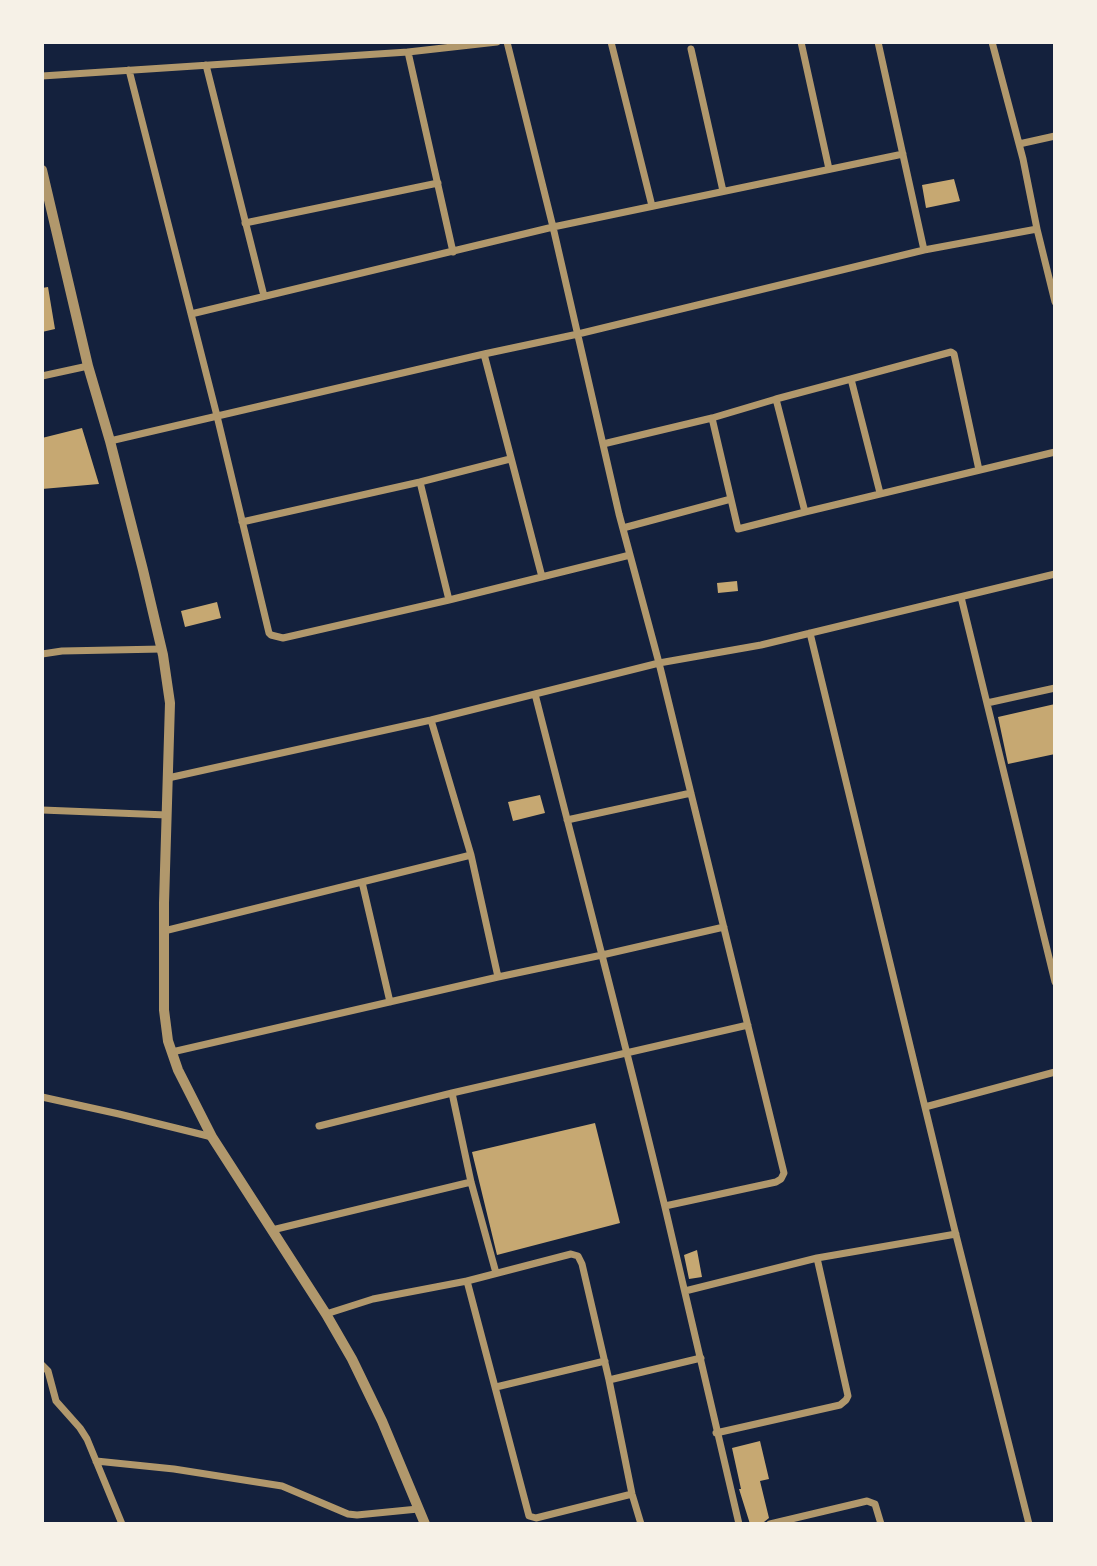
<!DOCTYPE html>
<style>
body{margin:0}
#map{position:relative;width:1097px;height:1566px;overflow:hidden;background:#14213d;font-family:"Titillium Web",sans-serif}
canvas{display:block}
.frame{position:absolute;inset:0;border:44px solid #f6f1e7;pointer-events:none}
</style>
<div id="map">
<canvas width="1097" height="1566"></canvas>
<div class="frame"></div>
</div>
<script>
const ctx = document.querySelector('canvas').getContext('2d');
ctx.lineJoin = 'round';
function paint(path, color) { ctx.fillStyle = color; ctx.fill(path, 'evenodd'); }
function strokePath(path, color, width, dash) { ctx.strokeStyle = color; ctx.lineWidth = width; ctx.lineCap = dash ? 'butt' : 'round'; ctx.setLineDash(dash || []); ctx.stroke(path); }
paint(new Path2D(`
 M 954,179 L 960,201 L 926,208 L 922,185 Z
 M 48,287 L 55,329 L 42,332 L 42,288 Z
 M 82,428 L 99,484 L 42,489 L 42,438 Z
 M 737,581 L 738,591 L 718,593 L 717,583 Z
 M 217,602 L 221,618 L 185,627 L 181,611 Z
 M 1055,704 L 1055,754 L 1008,764 L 998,717 Z
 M 540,795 L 545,813 L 513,821 L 508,802 Z
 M 595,1123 L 620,1223 L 497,1255 L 472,1152 Z
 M 697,1250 L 702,1277 L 689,1279 L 684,1255 Z
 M 760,1441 L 769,1479 L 760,1481 L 769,1518 L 764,1522 L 750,1524 L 739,1489 L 741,1489 L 732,1448 Z`), '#c6a872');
strokePath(new Path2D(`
 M 507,42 L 553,227 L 619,514 L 659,663 L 784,1173 L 781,1179 L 776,1182 L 665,1206
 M 611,42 L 652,206
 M 801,42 L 829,169
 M 878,42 L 924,250 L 1037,229 L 1055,302
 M 992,42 L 1023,159 L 1037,229
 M 691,49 L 723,191
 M 408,52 L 453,252
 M 206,65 L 264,296
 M 129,70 L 217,416 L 269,633 L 271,635 L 283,638 L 449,600 L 630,555
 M 42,76 L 408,52 L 497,42
 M 1019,144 L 1055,136
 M 245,223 L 438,183
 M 191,314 L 553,227 L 903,154
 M 484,354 L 542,577
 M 42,376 L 88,366
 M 776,399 L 805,512 L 1055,452
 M 712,418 L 738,529 L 805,512
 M 110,441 L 484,354 L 578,334 L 924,250
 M 603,444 L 712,418 L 776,399 L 851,379
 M 420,482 L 449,600
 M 880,493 L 851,379 L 951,352 L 954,354 L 979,470
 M 242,522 L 420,482 L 510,459
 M 623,528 L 731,499
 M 961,597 L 1055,982
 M 810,633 L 954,1227 L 1029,1524
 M 42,654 L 62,651 L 162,649
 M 535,694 C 578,863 623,1033 664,1203 C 690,1310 713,1417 739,1524
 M 987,703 L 1055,688
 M 431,720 L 471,855 L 498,977
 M 168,778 L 431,720 L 659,663 L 761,645 L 1055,574
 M 42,810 L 167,815
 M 567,820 L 691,793
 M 362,882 L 390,1002
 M 164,931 L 471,855
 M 172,1052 L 498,977 L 602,955 L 724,927
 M 42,1097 L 119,1114 L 212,1137
 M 925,1107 L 1055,1072
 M 319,1126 L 452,1093
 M 272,1230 L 471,1182
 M 496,1273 L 471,1182 L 452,1093 L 748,1025
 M 467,1281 L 529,1516 L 536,1518 L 632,1494
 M 685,1291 L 817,1258 L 956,1234
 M 326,1314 L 373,1299 L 467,1281 L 571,1254 L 578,1256 L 582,1264 L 609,1380 L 632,1494 L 641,1524
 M 42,1365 L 48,1371 L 56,1401 L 80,1428 L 87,1439 L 122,1524
 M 609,1380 L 701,1358
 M 496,1387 L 605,1361
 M 716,1433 L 840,1405 L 846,1400 L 848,1396 L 817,1258
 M 96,1461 L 174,1469 L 282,1486 L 348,1514 L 357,1515 L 418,1509
 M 770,1524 L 867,1501 L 875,1504 L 881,1524`), '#b1986c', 7);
strokePath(new Path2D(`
 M 42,170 L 88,366 L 110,441 L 143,570 L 163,655 L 170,703 L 164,903 L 164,1010 L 168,1041 L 178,1070 L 212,1137 L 326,1314 L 352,1359 L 382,1421 L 425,1524`), '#b1986c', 10);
</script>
